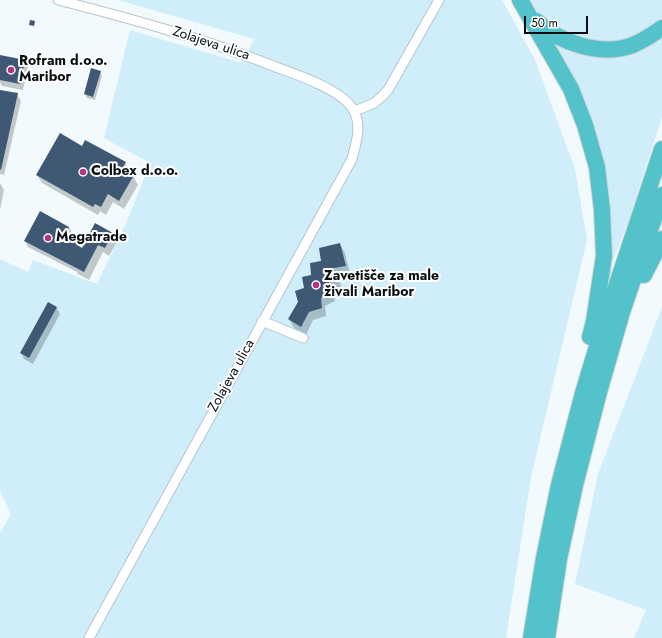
<!DOCTYPE html>
<meta charset="utf-8">
<style>
body{margin:0}
#map{position:relative;width:662px;height:638px;overflow:hidden;background:#f2fafd;font-family:Jost,sans-serif}
canvas{display:block}
.scale{position:absolute;left:524px;top:16px;width:64px;height:18px;box-sizing:border-box;border:2px solid #090f11;border-top:0;padding-left:5px;font-size:12px;line-height:14px;white-space:nowrap;color:#090f11;-webkit-text-stroke:3px #fff;paint-order:stroke}
</style>
<div id="map">
<canvas width="662" height="638"></canvas>
<div class="scale">50 m</div>
</div>
<script>
const ctx = document.querySelector('canvas').getContext('2d');
ctx.lineJoin = 'round';
function paint(path, color) { ctx.fillStyle = color; ctx.fill(path, 'evenodd'); }
function strokePath(path, color, width, dash) { ctx.strokeStyle = color; ctx.lineWidth = width; ctx.lineCap = dash ? 'butt' : 'round'; ctx.setLineDash(dash || []); ctx.stroke(path); }
function drawText(font, color, halo, rows, align = 'center') {
  ctx.font = font + ' Jost,sans-serif'; ctx.lineWidth = 4; ctx.setLineDash([]); ctx.textBaseline = 'middle'; ctx.strokeStyle = halo; ctx.fillStyle = color; for (const [text, x, y, turn = 0] of rows) {
    ctx.save(); ctx.translate(x, y); ctx.rotate((+turn || 0) * Math.PI / 180); ctx.textAlign = isNaN(turn) ? turn : align; if (halo) ctx.strokeText(text, 0, 0); ctx.fillText(text, 0, 0); ctx.restore();
  }
}
paint(new Path2D(`
 M 118,0 L 502,0 L 535,60 L 575,169 L 587,240 L 531,477 L 506,638 L 0,638 L 0,533 L 11,514 L 0,491 L 0,259 L 28,272 L 33,260 L 97,284 L 127,221 L 150,163 L 104,138 L 130,30 L 242,63 L 254,39 Z
 M 526,0 L 662,0 L 662,22 L 618,44 L 593,44 L 543,24 Z
 M 542,30 L 580,51 L 662,32 L 662,117 L 628,223 L 613,260 L 610,280 L 606,280 L 606,193 Z
 M 662,307 L 662,638 L 634,638 L 646,610 L 575,584 L 598,474 Z`), '#d0edfa');
paint(new Path2D(`
 M 0,56 L 24,61 L 28,67 L 23,90 L 2,86 L 0,82 Z
 M 100,72 L 102,76 L 95,100 L 87,98 L 85,94 Z
 M 0,91 L 17,94 L 21,101 L 4,175 L 0,174 Z
 M 82,147 L 125,163 L 130,172 L 129,174 L 133,176 L 138,185 L 124,209 L 113,202 L 106,215 L 100,211 L 98,215 L 42,183 L 37,175 Z
 M 0,183 L 4,190 L 0,210 Z
 M 69,227 L 72,233 L 70,238 L 78,243 L 82,250 L 112,233 L 117,242 L 109,256 L 103,252 L 89,280 L 78,274 L 77,272 L 28,247 L 25,241 Z
 M 340,244 L 345,253 L 350,274 L 338,277 L 342,289 L 333,290 L 335,301 L 325,306 L 326,316 L 313,320 L 306,335 L 294,328 L 289,319 L 312,276 L 322,261 Z
 M 48,303 L 57,308 L 60,314 L 33,364 L 24,359 L 21,353 Z`), '#0003');
paint(new Path2D(`
 M 30,20 L 35,21 L 34,26 L 29,25 Z
 M 0,55 L 25,60 L 20,84 L 0,80 Z
 M 91,68 L 101,71 L 93,97 L 84,94 Z
 M 0,90 L 18,93 L 1,170 L 0,169 Z
 M 60,133 L 82,146 L 85,140 L 126,162 L 122,169 L 134,175 L 119,201 L 108,194 L 101,207 L 95,204 L 93,207 L 36,175 Z
 M 40,211 L 69,227 L 65,235 L 79,242 L 77,245 L 82,248 L 95,223 L 113,233 L 105,248 L 98,245 L 84,272 L 24,241 Z
 M 340,243 L 346,266 L 334,268 L 339,280 L 329,282 L 331,293 L 321,298 L 322,308 L 309,312 L 301,327 L 288,319 L 298,302 L 295,291 L 304,288 L 302,277 L 311,275 L 310,263 L 321,261 L 319,248 Z
 M 48,302 L 57,307 L 29,358 L 20,353 Z`), '#3f5974');
const minor = new Path2D(`
 M 58,0 C 132,19 205,39 276,67 C 298,75 343,90 354,111 C 362,127 356,143 352,159 L 89,638
 M 354,111 C 371,105 376,104 388,90 L 439,0
 M 262,321 L 303,338`);
const motorway = new Path2D(`
 M 520,0 L 571,89 L 585,125 L 597,167 L 602,210 L 604,256 L 594,321 L 590,337
 M 536,21 C 560,43 601,57 633,45 C 643,41 653,34 662,28
 M 644,275 L 662,239
 M 531,638 L 544,558 L 559,485 L 583,393 L 605,320 L 662,149
 M 547,638 L 559,559 L 575,485 L 599,392 L 622,312 L 662,195`);
strokePath(minor, '#b4c6ce', 11);
strokePath(motorway, '#d3d4d4', 18);
strokePath(minor, '#fff', 9);
strokePath(motorway, '#54c2ca', 16);
for (const [x, y, r, color] of [
 [11,70,4,"#b23584"],
 [83,172,4,"#b23584"],
 [48,238,4,"#b23584"],
 [316,285,4,"#b23584"]
]) { const dot = new Path2D(); dot.arc(x, y, r, 0, 2 * Math.PI); ctx.fillStyle = color; ctx.fill(dot); strokePath(dot, '#fff', 1.5); }
drawText('14px', '#090f11', '#fff', [
 ["Zolajeva ulica",211,44,18],
 ["Zolajeva ulica",232,376,-61]
]);
drawText('bold 14px', '#090f11', '#fff', [
 ["Rofram d.o.o.",19,62],
 ["Maribor",19,78],
 ["Colbex d.o.o.",91,172],
 ["Megatrade",56,238],
 ["Zavetišče za male",324,277],
 ["živali Maribor",324,293]
], 'left');
</script>
